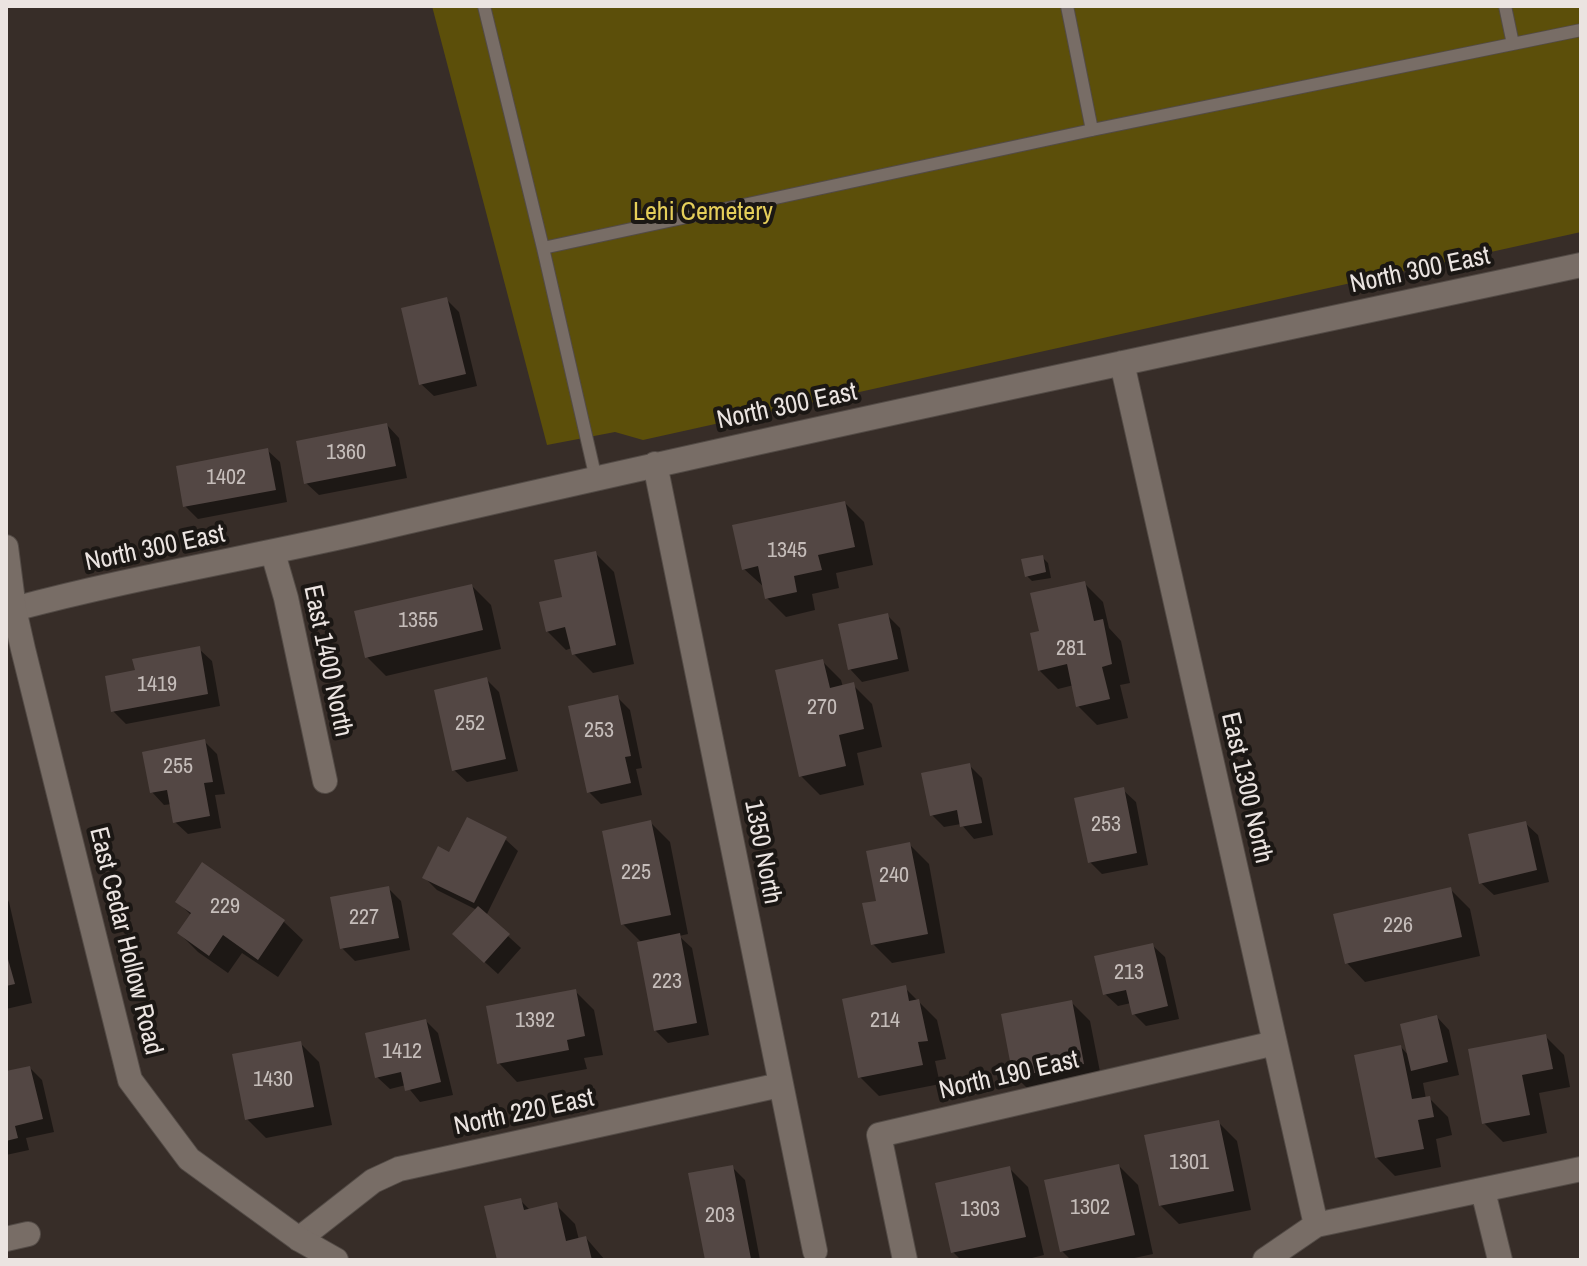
<!DOCTYPE html>
<style>
body{margin:0}
#map{position:relative;width:1587px;height:1266px;overflow:hidden;background:#372d28;font-family:"Archivo Narrow",sans-serif}
canvas{display:block}
.frame{position:absolute;inset:0;border:8px solid #ebe4e1;pointer-events:none}
</style>
<div id="map">
<canvas width="1587" height="1266"></canvas>
<div class="frame"></div>
</div>
<script>
const ctx = document.querySelector('canvas').getContext('2d');
ctx.lineJoin = 'round';
function paint(path, color) { ctx.fillStyle = color; ctx.fill(path, 'evenodd'); }
function strokePath(path, color, width, dash) { ctx.strokeStyle = color; ctx.lineWidth = width; ctx.lineCap = dash ? 'butt' : 'round'; ctx.setLineDash(dash || []); ctx.stroke(path); }
function drawText(font, color, halo, rows, align = 'center') {
  ctx.font = font + ' "Archivo Narrow",sans-serif'; ctx.lineWidth = 8; ctx.setLineDash([]); ctx.textBaseline = 'middle'; ctx.strokeStyle = halo; ctx.fillStyle = color; for (const [text, x, y, turn = 0] of rows) {
    ctx.save(); ctx.translate(x, y); ctx.rotate((+turn || 0) * Math.PI / 180); ctx.textAlign = isNaN(turn) ? turn : align; if (halo) ctx.strokeText(text, 0, 0); ctx.fillText(text, 0, 0); ctx.restore();
  }
}
paint(new Path2D(`
 M 432,6 L 1581,6 L 1581,232 L 643,440 L 615,432 L 547,445 Z`), '#5c4f0a');
paint(new Path2D(`
 M 447,300 L 459,312 L 477,386 L 434,396 L 421,384 Z
 M 387,425 L 399,438 L 407,478 L 319,495 L 306,483 Z
 M 267,450 L 280,462 L 287,502 L 198,519 L 185,506 Z
 M 845,503 L 864,522 L 873,565 L 836,573 L 839,588 L 812,594 L 815,610 L 786,617 L 767,598 L 764,587 L 744,569 Z
 M 595,553 L 614,572 L 634,664 L 593,673 L 574,654 L 572,648 L 566,650 L 547,631 L 564,599 Z
 M 1042,557 L 1048,563 L 1051,578 L 1032,581 L 1027,576 Z
 M 1084,583 L 1103,602 L 1109,628 L 1121,641 L 1130,683 L 1120,685 L 1128,718 L 1097,725 L 1078,706 L 1074,685 L 1058,689 L 1039,670 L 1041,633 Z
 M 472,586 L 491,605 L 501,649 L 386,676 L 367,657 Z
 M 887,615 L 900,628 L 909,671 L 862,682 L 850,669 Z
 M 199,649 L 212,661 L 220,706 L 126,724 L 113,711 L 137,671 Z
 M 822,661 L 841,680 L 843,687 L 853,685 L 872,704 L 882,747 L 857,753 L 864,785 L 820,795 L 801,776 Z
 M 487,680 L 499,692 L 518,771 L 467,782 L 454,770 Z
 M 617,697 L 630,710 L 642,768 L 636,769 L 642,795 L 601,804 L 589,792 Z
 M 205,742 L 217,754 L 225,794 L 215,795 L 221,828 L 188,834 L 175,822 L 172,804 L 164,805 L 152,792 Z
 M 969,765 L 982,778 L 993,835 L 974,839 L 961,824 L 944,827 L 932,815 Z
 M 1123,790 L 1136,802 L 1148,865 L 1102,874 L 1090,862 Z
 M 651,823 L 670,842 L 688,934 L 679,936 L 692,948 L 709,1035 L 668,1043 L 655,1030 L 642,943 L 623,924 Z
 M 1525,823 L 1538,835 L 1549,882 L 1494,895 L 1481,883 Z
 M 505,839 L 518,851 L 486,916 L 521,948 L 498,974 L 467,946 L 477,910 L 437,890 L 424,877 L 450,854 Z
 M 910,845 L 929,864 L 945,953 L 892,963 L 873,944 L 878,902 Z
 M 203,865 L 284,922 L 303,940 L 278,977 L 242,953 L 228,973 L 198,952 L 179,933 L 191,915 L 178,902 Z
 M 388,888 L 401,901 L 410,950 L 355,961 L 342,948 Z
 M 1451,890 L 1470,909 L 1480,956 L 1365,982 L 1347,963 Z
 M 6,898 L 9,902 L 32,1003 L 6,1009 Z
 M 1152,945 L 1165,957 L 1179,1019 L 1146,1026 L 1134,1014 L 1131,1003 L 1118,1006 L 1105,994 Z
 M 905,988 L 937,1020 L 946,1059 L 935,1061 L 940,1084 L 879,1096 L 860,1077 Z
 M 575,991 L 594,1010 L 603,1055 L 584,1058 L 587,1069 L 517,1082 L 499,1063 Z
 M 1071,1002 L 1090,1021 L 1102,1082 L 1034,1095 L 1015,1076 Z
 M 1437,1017 L 1449,1030 L 1459,1075 L 1423,1083 L 1426,1099 L 1429,1098 L 1448,1117 L 1452,1135 L 1436,1139 L 1441,1167 L 1395,1176 L 1376,1157 L 1401,1047 L 1409,1056 Z
 M 426,1021 L 438,1033 L 453,1095 L 420,1102 L 406,1085 L 390,1089 L 377,1077 Z
 M 1545,1036 L 1564,1055 L 1570,1087 L 1539,1093 L 1547,1133 L 1503,1142 L 1484,1123 Z
 M 300,1043 L 319,1062 L 332,1125 L 266,1138 L 247,1119 Z
 M 30,1068 L 42,1080 L 54,1132 L 26,1138 L 29,1150 L 6,1155 L 6,1073 Z
 M 1218,1122 L 1237,1141 L 1251,1210 L 1179,1224 L 1160,1205 Z
 M 1119,1166 L 1138,1185 L 1153,1254 L 1125,1260 L 1071,1260 L 1062,1251 Z
 M 732,1167 L 745,1180 L 760,1260 L 707,1260 L 690,1175 Z
 M 1009,1168 L 1028,1187 L 1044,1255 L 1032,1258 L 1035,1260 L 961,1260 L 953,1252 Z
 M 520,1200 L 531,1211 L 556,1205 L 575,1224 L 579,1240 L 586,1238 L 605,1260 L 499,1260 Z`), '#0007');
paint(new Path2D(`
 M 447,297 L 466,374 L 419,385 L 401,308 Z
 M 387,423 L 396,466 L 304,484 L 296,441 Z
 M 268,448 L 276,490 L 183,507 L 176,466 Z
 M 845,501 L 855,547 L 818,555 L 822,570 L 794,576 L 797,592 L 765,599 L 758,566 L 742,570 L 732,525 Z
 M 596,551 L 616,645 L 572,655 L 565,627 L 546,632 L 539,602 L 562,597 L 554,560 Z
 M 1043,555 L 1046,572 L 1025,577 L 1021,559 Z
 M 1085,581 L 1094,621 L 1103,619 L 1112,664 L 1102,667 L 1110,699 L 1076,707 L 1067,664 L 1038,671 L 1030,633 L 1039,631 L 1030,593 Z
 M 472,584 L 483,630 L 365,658 L 354,611 Z
 M 888,613 L 898,659 L 848,670 L 838,624 Z
 M 200,646 L 208,694 L 111,712 L 105,676 L 135,670 L 132,659 Z
 M 823,659 L 830,688 L 854,682 L 864,729 L 839,735 L 846,766 L 799,777 L 775,670 Z
 M 487,677 L 506,759 L 452,771 L 434,690 Z
 M 618,695 L 631,756 L 625,757 L 631,783 L 587,793 L 568,706 Z
 M 205,739 L 213,782 L 204,783 L 210,816 L 173,823 L 167,790 L 150,793 L 142,752 Z
 M 970,763 L 982,823 L 960,827 L 957,810 L 930,816 L 921,773 Z
 M 1124,787 L 1137,853 L 1088,863 L 1074,798 Z
 M 467,817 L 507,837 L 474,903 L 422,878 L 438,846 L 449,852 Z
 M 651,820 L 671,915 L 621,925 L 602,831 Z
 M 1526,821 L 1537,870 L 1479,884 L 1468,834 Z
 M 910,842 L 928,934 L 871,945 L 862,903 L 876,901 L 866,851 Z
 M 202,862 L 285,920 L 258,960 L 223,935 L 209,956 L 177,933 L 191,913 L 175,902 Z
 M 389,886 L 399,938 L 340,949 L 330,897 Z
 M 1451,887 L 1462,937 L 1345,964 L 1333,914 Z
 M 478,906 L 510,934 L 484,963 L 452,934 Z
 M 680,933 L 697,1023 L 654,1031 L 637,942 Z
 M 1153,943 L 1168,1006 L 1132,1015 L 1126,990 L 1103,995 L 1094,956 Z
 M 6,952 L 15,984 L 6,986 Z
 M 906,985 L 909,1001 L 919,999 L 928,1041 L 918,1042 L 923,1065 L 858,1078 L 842,999 Z
 M 576,989 L 585,1036 L 567,1040 L 569,1050 L 497,1064 L 486,1006 Z
 M 1072,1000 L 1084,1064 L 1013,1077 L 1001,1014 Z
 M 1437,1015 L 1448,1062 L 1411,1071 L 1400,1024 Z
 M 426,1019 L 441,1082 L 405,1091 L 401,1072 L 375,1078 L 365,1033 Z
 M 1546,1034 L 1553,1069 L 1522,1075 L 1530,1115 L 1482,1124 L 1468,1049 Z
 M 301,1041 L 314,1107 L 245,1120 L 232,1054 Z
 M 1401,1045 L 1412,1099 L 1430,1096 L 1434,1117 L 1418,1120 L 1424,1149 L 1375,1158 L 1354,1055 Z
 M 30,1066 L 43,1119 L 15,1126 L 18,1138 L 6,1141 L 6,1071 Z
 M 1219,1120 L 1234,1191 L 1159,1206 L 1144,1135 Z
 M 1119,1164 L 1135,1235 L 1060,1252 L 1044,1180 Z
 M 733,1165 L 751,1259 L 705,1260 L 688,1173 Z
 M 1010,1166 L 1026,1237 L 951,1253 L 935,1183 Z
 M 521,1198 L 524,1210 L 557,1202 L 566,1241 L 586,1236 L 592,1260 L 497,1260 L 484,1206 Z`), '#534744');
const lane = new Path2D(`
 M 484,6 L 543,248 L 596,479
 M 1067,6 L 1092,130
 M 1505,6 L 1513,44
 M 543,248 L 1092,130 L 1581,30`);
const street = new Path2D(`
 M 1122,363 L 1316,1225
 M 655,464 L 815,1251
 M 273,553 L 286,598 L 325,781
 M 14,609 C 133,577 256,557 376,529 C 776,436 1179,351 1581,265
 M 1483,1191 L 1500,1260
 M 6,1239 L 28,1234
 M 299,1239 L 373,1181 L 399,1169 L 780,1085
 M 905,1260 L 879,1135 L 1275,1043
 M 1265,1260 L 1316,1225 L 1581,1169`);
const secondary = new Path2D(`
 M 6,547 L 14,609 L 23,649 L 130,1080 L 189,1159 L 299,1239 L 336,1260`);
strokePath(lane, '#534b46', 14);
strokePath(street, '#534b46', 26);
strokePath(secondary, '#534b46', 26);
strokePath(lane, '#786d66', 12);
strokePath(street, '#786d66', 24);
strokePath(secondary, '#786d66', 24);
drawText('22px', '#c5bdba', null, [
 ["1360",346,453],
 ["1402",226,478],
 ["1345",787,551],
 ["1355",418,621],
 ["281",1071,649],
 ["1419",157,685],
 ["270",822,708],
 ["252",470,724],
 ["253",599,731],
 ["255",178,767],
 ["253",1106,825],
 ["225",636,873],
 ["240",894,876],
 ["229",225,907],
 ["227",364,918],
 ["226",1398,926],
 ["213",1129,973],
 ["223",667,982],
 ["1392",535,1021],
 ["214",885,1021],
 ["1412",402,1052],
 ["1430",273,1080],
 ["1301",1189,1163],
 ["1302",1090,1208],
 ["1303",980,1210],
 ["203",720,1216]
]);
drawText('26px', '#e5ce5a', '#1b1714', [
 ["Lehi Cemetery",703,213]
]);
drawText('26px', '#ebe4e1', '#1b1714', [
 ["North 300 East",1420,271,-12],
 ["North 300 East",787,407,-12],
 ["North 300 East",155,549,-12],
 ["East 1400 North",327,661,78],
 ["East 1300 North",1246,788,77],
 ["1350 North",762,852,79],
 ["East Cedar Hollow Road",125,941,76],
 ["North 190 East",1009,1076,-13],
 ["North 220 East",524,1113,-12]
]);
</script>
